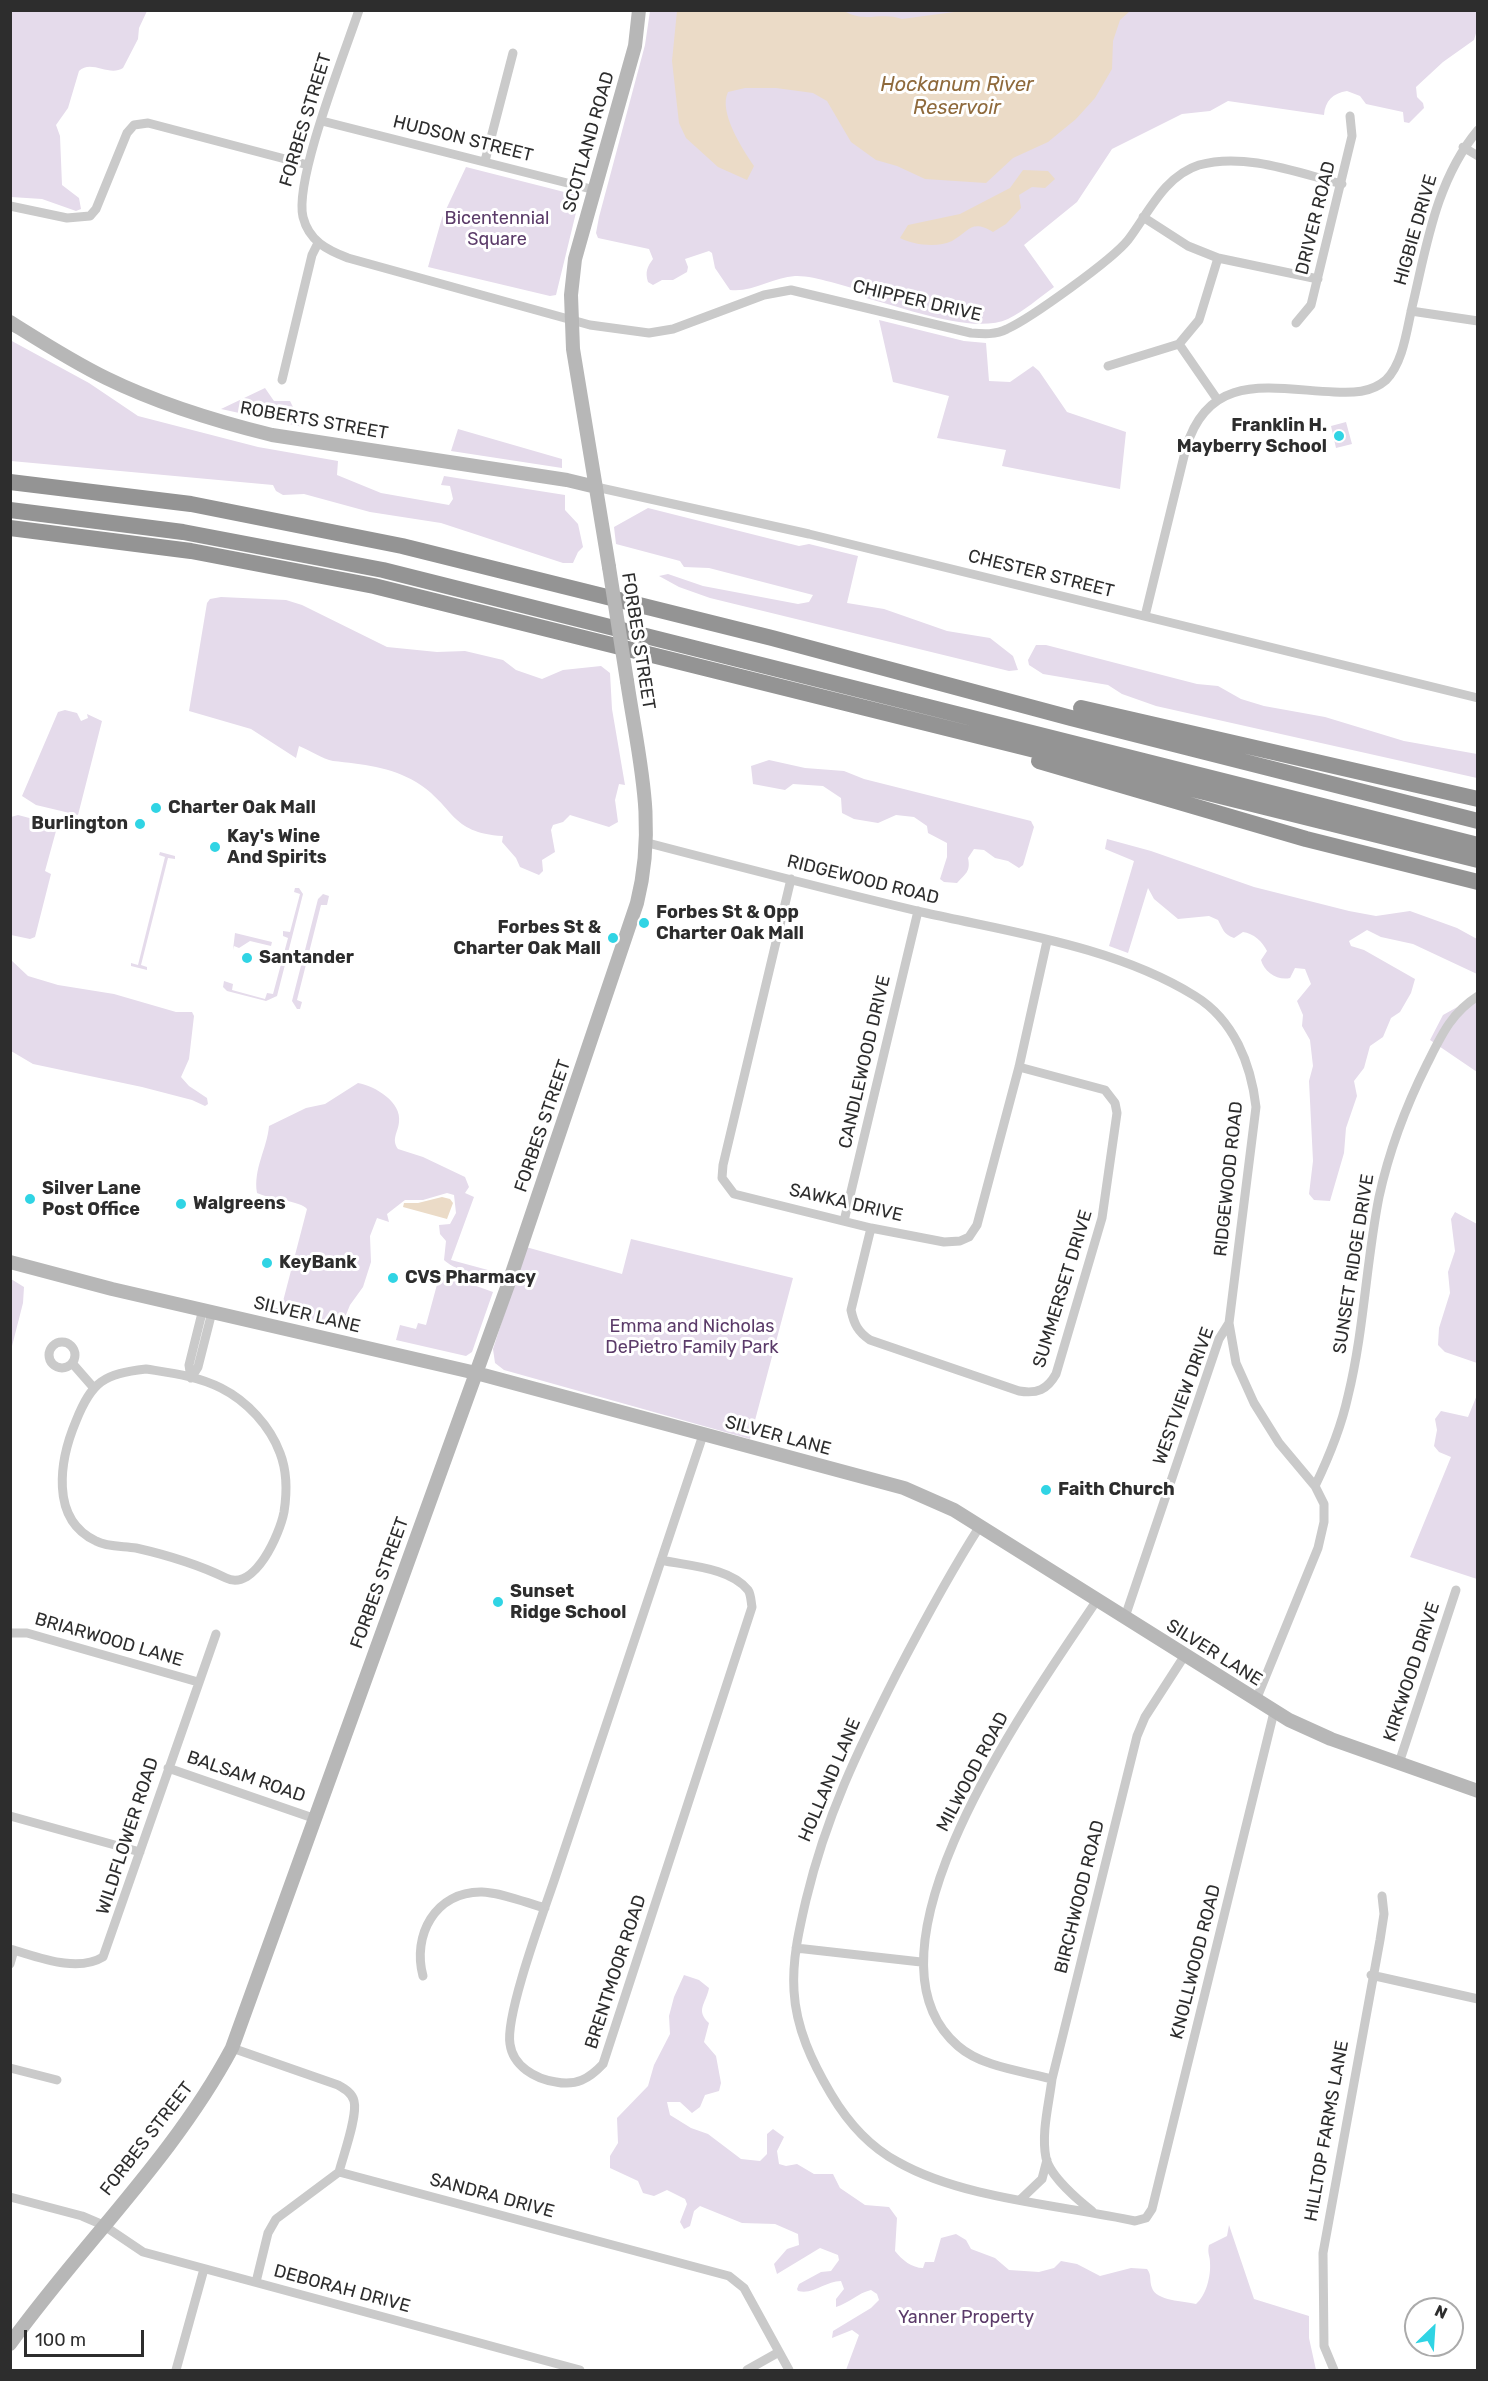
<!DOCTYPE html>
<style>
body{margin:0}
#map{position:relative;width:1488px;height:2381px;overflow:hidden;background:#fff;font-family:Rubik,sans-serif}
canvas{display:block}
.frame{position:absolute;inset:0;border:12px solid #2d2d2d;pointer-events:none}
.north{position:absolute;left:1404px;top:2297px;width:60px;height:60px;box-sizing:border-box;background:#fff;border:2px solid #ababab;border-radius:50%;rotate:25deg;font-size:16px;font-weight:700;line-height:24px;text-align:center;color:#2d2d2d}
.north::after{content:'';display:block;margin:auto;width:21px;height:27px;background:#30d4e4;clip-path:polygon(50% 0,100% 100%,50% 72%,0 100%)}
.scale{position:absolute;left:24px;top:2330px;width:120px;height:27px;box-sizing:border-box;border:3px solid #2d2d2d;border-top:0;padding-left:8px;font-size:18px;line-height:21px;white-space:nowrap;color:#2d2d2d;-webkit-text-stroke:4px #fff;paint-order:stroke}
</style>
<div id="map">
<canvas width="1488" height="2381"></canvas>
<div class="frame"></div>
<div class="north">N</div>
<div class="scale">100 m</div>
</div>
<script>
const ctx = document.querySelector('canvas').getContext('2d');
ctx.lineJoin = 'round';
function paint(path, color) { ctx.fillStyle = color; ctx.fill(path, 'evenodd'); }
function strokePath(path, color, width, dash) { ctx.strokeStyle = color; ctx.lineWidth = width; ctx.lineCap = dash ? 'butt' : 'round'; ctx.setLineDash(dash || []); ctx.stroke(path); }
function drawText(font, color, halo, rows, align = 'center') {
  ctx.font = font + ' Rubik,sans-serif'; ctx.lineWidth = 6; ctx.setLineDash([]); ctx.textBaseline = 'middle'; ctx.strokeStyle = halo; ctx.fillStyle = color; for (const [text, x, y, turn = 0] of rows) {
    ctx.save(); ctx.translate(x, y); ctx.rotate((+turn || 0) * Math.PI / 180); ctx.textAlign = isNaN(turn) ? turn : align; if (halo) ctx.strokeText(text, 0, 0); ctx.fillText(text, 0, 0); ctx.restore();
  }
}
paint(new Path2D(`
 M 10,11 L 147,11 L 139,28 L 138,39 L 123,68 C 109,77 91,59 79,71 L 68,108 L 56,125 L 60,136 L 62,185 L 79,198 L 81,209 L 76,211 L 42,199 L 11,197 Z
 M 650,11 L 1477,11 L 1477,30 L 1474,40 L 1443,62 L 1416,87 L 1417,97 L 1423,103 L 1424,108 L 1409,123 L 1404,122 L 1403,112 L 1366,104 L 1360,96 L 1347,91 C 1333,93 1325,101 1324,115 L 1228,101 L 1210,111 L 1182,114 L 1112,149 L 1077,202 L 1024,245 L 1054,287 C 1039,298 1024,311 1008,319 C 973,335 902,307 866,298 L 864,291 C 845,287 814,275 795,276 C 773,277 752,293 730,290 L 715,268 L 712,253 L 709,251 L 685,259 L 688,267 L 687,272 L 673,280 L 662,280 L 653,285 L 648,282 C 645,272 647,267 653,259 L 649,249 L 598,238 L 596,233 L 599,217 L 645,45 Z
 M 466,167 L 580,196 L 556,295 L 550,296 L 428,267 L 442,218 Z
 M 879,320 L 964,341 L 986,343 L 989,381 L 1010,382 L 1033,366 L 1039,371 L 1067,412 L 1126,432 L 1120,489 L 1002,466 L 1006,450 L 937,438 L 949,396 L 893,382 Z
 M 10,340 L 89,383 L 138,416 L 258,447 L 338,461 L 337,475 L 381,493 L 449,505 L 453,499 L 450,486 L 441,485 L 444,476 L 565,495 L 565,510 L 578,524 L 583,547 L 578,552 L 573,563 L 563,563 L 441,523 L 370,512 L 304,494 L 283,495 L 276,491 L 273,485 L 11,461 Z
 M 265,388 L 274,401 L 290,401 L 303,427 L 221,409 Z
 M 1346,422 L 1352,444 L 1336,448 L 1331,426 Z
 M 458,429 L 562,459 L 562,468 L 451,451 Z
 M 648,508 L 799,546 L 809,544 L 858,556 L 847,603 L 884,609 L 947,631 L 990,638 L 1013,656 L 1018,670 L 1009,671 L 710,598 L 679,587 L 659,576 L 668,574 L 703,586 L 798,604 L 809,602 L 813,595 L 709,568 L 684,567 L 680,561 L 616,544 L 614,527 Z
 M 221,597 L 286,600 L 302,605 L 387,647 L 437,652 L 465,651 L 503,660 L 516,670 L 542,679 L 563,670 L 601,666 L 610,673 L 612,709 L 625,785 L 619,784 L 615,800 L 618,822 L 609,827 L 570,815 L 563,822 L 553,825 L 551,830 L 555,852 L 542,860 L 543,871 L 539,875 L 520,867 L 516,858 L 502,842 L 503,836 C 449,833 455,806 416,782 C 391,767 362,764 333,761 C 323,759 309,750 299,746 L 296,758 L 251,729 L 189,711 L 207,603 L 210,599 Z
 M 1036,645 L 1046,645 L 1197,684 L 1218,686 L 1241,699 L 1264,706 L 1325,717 L 1404,741 L 1477,754 L 1477,778 L 1156,706 L 1122,694 L 1108,685 L 1043,674 L 1029,665 L 1028,660 Z
 M 65,710 L 77,713 L 81,721 L 88,718 L 87,714 L 102,721 L 78,815 L 36,805 L 22,796 L 58,712 Z
 M 769,760 L 805,768 L 844,771 L 864,779 L 1031,821 L 1034,827 L 1023,865 L 1019,868 L 1008,861 L 995,858 L 984,850 L 974,849 L 968,858 C 971,872 965,874 957,883 L 944,882 L 940,879 L 947,857 L 947,843 L 928,833 L 927,826 L 914,817 L 896,815 L 878,823 L 854,819 L 842,813 L 841,798 L 823,786 L 793,784 L 785,790 L 753,784 L 751,766 Z
 M 18,815 L 60,826 L 63,830 L 56,831 L 45,871 L 51,874 L 35,937 L 30,939 L 11,935 L 11,817 Z
 M 1107,839 L 1151,851 L 1254,887 L 1349,911 L 1376,916 L 1410,911 L 1457,928 L 1477,939 L 1477,974 L 1413,944 L 1381,937 L 1367,930 L 1349,941 L 1351,946 L 1364,950 L 1415,979 L 1411,993 L 1400,1012 L 1391,1018 L 1383,1037 L 1370,1046 L 1364,1068 L 1354,1081 L 1357,1096 L 1346,1128 L 1344,1153 L 1330,1201 L 1314,1200 L 1309,1194 L 1313,1161 L 1309,1081 L 1313,1066 L 1310,1040 L 1302,1026 L 1303,1015 L 1297,1001 L 1311,984 L 1305,969 L 1295,968 L 1290,978 C 1278,981 1264,972 1261,960 L 1267,951 C 1263,942 1253,933 1243,932 L 1234,938 C 1223,934 1223,929 1218,920 L 1209,916 L 1178,919 L 1154,899 L 1148,888 L 1128,953 L 1109,946 L 1134,861 L 1105,849 Z
 M 160,852 L 175,856 L 175,859 L 168,858 L 141,965 L 147,967 L 147,970 L 131,966 L 131,963 L 138,965 L 165,857 L 159,855 Z
 M 295,888 L 299,888 L 303,894 L 277,996 L 266,1001 L 227,991 L 223,987 L 224,981 L 233,984 L 232,990 L 265,999 L 267,993 L 273,994 L 288,938 L 283,936 L 283,931 L 290,932 L 300,894 L 294,892 Z
 M 323,894 L 329,896 L 327,905 L 321,905 L 297,1000 L 302,1002 L 300,1009 L 297,1009 L 292,1001 L 318,899 Z
 M 235,933 L 272,942 L 271,946 L 250,941 L 239,948 L 234,946 L 233,950 Z
 M 10,959 L 28,976 L 58,985 L 114,994 L 176,1012 L 192,1012 L 194,1016 L 189,1059 L 181,1077 L 189,1086 L 207,1098 L 208,1104 L 205,1106 L 192,1100 L 142,1087 L 33,1064 L 11,1051 Z
 M 1477,996 L 1477,1072 L 1430,1040 L 1443,1015 Z
 M 358,1083 C 375,1086 402,1102 399,1122 C 398,1133 391,1139 398,1149 L 423,1157 L 465,1177 L 469,1187 L 465,1193 L 474,1197 L 451,1260 L 499,1273 L 498,1278 C 485,1281 453,1269 444,1260 L 446,1241 L 440,1234 L 439,1225 L 450,1224 L 456,1213 L 454,1195 L 447,1193 L 423,1200 L 405,1200 L 387,1214 L 389,1222 L 377,1218 L 370,1236 L 371,1262 L 363,1287 L 350,1305 L 341,1327 L 252,1306 L 254,1303 L 281,1309 L 307,1209 C 301,1201 269,1199 257,1193 C 253,1169 267,1149 269,1126 L 306,1108 L 325,1104 Z
 M 1455,1212 L 1477,1224 L 1477,1363 L 1445,1352 L 1438,1345 L 1439,1328 L 1450,1293 L 1448,1272 L 1455,1251 L 1451,1219 Z
 M 631,1239 L 793,1278 L 750,1439 L 504,1370 L 495,1363 L 493,1349 L 526,1247 L 622,1274 Z
 M 437,1272 L 493,1292 L 472,1352 L 466,1356 L 396,1340 L 400,1325 L 416,1329 L 418,1323 L 426,1325 L 438,1281 L 431,1278 L 433,1273 Z
 M 11,1279 L 24,1287 L 23,1303 L 11,1350 Z
 M 1477,1395 L 1477,1579 L 1410,1557 L 1451,1457 L 1439,1452 L 1434,1446 L 1437,1430 L 1435,1419 L 1441,1411 L 1468,1417 Z
 M 684,1975 L 699,1980 L 709,1988 C 706,2004 695,2010 709,2023 L 704,2042 L 716,2056 L 721,2083 L 719,2091 L 705,2095 L 700,2107 L 692,2113 L 680,2102 L 667,2102 L 670,2115 L 691,2128 L 708,2134 L 741,2159 L 760,2161 L 767,2154 L 767,2134 L 773,2129 L 784,2137 L 777,2151 L 779,2164 L 786,2166 L 797,2164 L 814,2174 L 833,2174 L 840,2188 L 865,2205 L 889,2207 L 897,2218 L 895,2251 C 902,2260 912,2268 923,2268 L 925,2262 L 934,2262 L 941,2238 L 956,2234 L 966,2240 L 971,2249 L 995,2258 L 1009,2270 L 1039,2272 L 1054,2268 L 1061,2261 L 1077,2264 L 1100,2276 L 1131,2268 L 1147,2269 C 1152,2275 1149,2280 1152,2288 C 1156,2301 1184,2301 1196,2304 C 1206,2296 1211,2276 1210,2263 C 1210,2256 1207,2253 1209,2245 L 1227,2236 L 1229,2225 L 1254,2299 L 1309,2316 L 1309,2338 L 1316,2370 L 846,2370 L 859,2335 L 852,2330 L 832,2338 L 833,2331 L 871,2308 L 879,2300 L 877,2294 L 871,2290 C 858,2293 849,2303 836,2307 L 836,2299 L 844,2289 L 841,2281 C 825,2281 814,2295 798,2291 L 797,2289 L 799,2284 L 821,2272 L 831,2271 L 839,2260 L 838,2255 L 820,2248 L 777,2274 L 774,2264 L 787,2249 L 799,2245 L 798,2234 L 775,2224 L 742,2223 L 700,2206 L 694,2211 L 690,2226 L 684,2229 L 680,2222 L 687,2204 L 685,2199 L 667,2190 L 654,2196 L 643,2193 L 638,2181 L 610,2168 L 610,2156 L 618,2143 L 617,2118 L 648,2086 L 654,2065 L 670,2034 L 669,2016 L 674,1997 Z`), '#e5dbeb');
paint(new Path2D(`
 M 843,10 C 863,24 881,11 902,19 L 969,10 L 1130,11 L 1120,20 L 1113,41 L 1112,69 L 1095,98 L 1076,119 L 1048,142 L 1013,158 L 986,183 L 925,179 L 897,166 L 876,160 L 851,142 L 827,101 L 813,93 L 776,88 L 745,88 L 728,92 C 718,112 743,150 754,166 L 747,180 L 718,167 L 686,138 L 679,123 L 672,61 L 677,11 Z
 M 1023,170 L 1048,171 L 1055,179 L 1045,188 L 1032,187 L 1019,195 L 1021,208 L 1006,224 L 993,232 C 971,219 970,231 952,241 C 938,248 913,245 900,238 L 908,225 L 960,214 L 1010,188 Z
 M 442,1197 L 450,1199 L 453,1203 L 447,1219 L 403,1207 L 404,1203 L 418,1203 Z`), '#ebdbc7');
strokePath(new Path2D(`
 M 359,10 C 345,52 294,180 303,217 C 309,241 327,250 348,258 L 590,325 L 649,333 L 673,329 L 764,295 L 791,290 L 971,333 C 983,334 996,335 1007,329 C 1031,318 1112,260 1128,240 C 1148,214 1164,176 1199,165 C 1245,152 1298,173 1342,184
 M 322,121 L 595,190
 M 1463,147 L 1478,156
 M 485,161 L 513,53
 M 10,206 L 67,218 L 90,216 L 96,209 L 127,133 L 134,125 L 148,123 L 308,165
 M 1143,217 L 1188,246 L 1218,258 L 1318,279
 M 1411,311 L 1478,321
 M 1296,323 L 1311,305 L 1352,136 L 1350,116
 M 1179,344 L 1217,399
 M 1108,366 L 1179,344 L 1199,320 L 1218,258
 M 282,380 L 312,255 L 318,243
 M 596,487 L 809,534 L 1478,698
 M 1145,616 L 1186,448 C 1209,371 1270,389 1334,392 C 1352,393 1371,393 1386,380 C 1404,362 1407,327 1413,303 C 1427,243 1437,179 1478,130
 M 648,843 C 740,867 833,891 926,913 C 1015,933 1116,947 1195,996 C 1234,1020 1251,1064 1256,1107 L 1229,1323 L 1236,1363 L 1254,1403 L 1279,1443 L 1315,1486 L 1324,1504 L 1324,1522 L 1318,1548 L 1256,1700
 M 791,879 L 723,1165 L 722,1178 L 734,1194 L 871,1228 L 944,1242 L 960,1241 L 969,1237 L 977,1225 L 1019,1067 L 1047,941
 M 844,1221 L 918,911
 M 871,1228 L 851,1310 C 854,1324 858,1332 870,1340 L 1019,1391 C 1037,1394 1047,1390 1056,1374 L 1102,1218 L 1117,1113 L 1115,1103 L 1105,1090 L 1019,1067
 M49 1355a13 13 0 1 1 26 0a13 13 0 1 1-26 0Z
 M 72,1363 L 93,1387
 M 146,1369 C 171,1373 198,1376 221,1388 C 247,1401 270,1426 280,1453 C 287,1471 287,1493 284,1512 C 280,1533 255,1592 226,1578 C 197,1564 167,1555 136,1548 C 123,1546 107,1547 96,1541 C 49,1519 60,1459 76,1421 C 92,1381 104,1374 146,1369 Z
 M 191,1378 L 198,1367 L 212,1312
 M 191,1378 L 189,1365 L 203,1309
 M 1315,1486 C 1329,1457 1341,1428 1348,1396 C 1364,1331 1366,1263 1379,1197 C 1389,1151 1406,1106 1427,1064 C 1441,1036 1451,1013 1478,996
 M 980,1526 C 949,1574 923,1623 897,1673 C 858,1750 826,1816 806,1900 C 799,1930 792,1960 794,1991 C 796,2028 812,2062 831,2094 C 847,2121 870,2147 898,2162 C 963,2199 1061,2205 1135,2221 L 1146,2218 L 1152,2209 L 1274,1712
 M 661,1560 C 687,1566 730,1567 748,1590 C 751,1594 751,1602 752,1607 L 603,2064 C 589,2079 576,2086 556,2082 C 535,2079 513,2066 510,2044 C 505,2015 544,1911 555,1878 C 604,1730 654,1583 703,1435
 M 1125,1617 L 1219,1339 L 1229,1323
 M 10,1633 L 27,1633 L 198,1682
 M 1399,1763 L 1456,1590
 M 168,1768 L 313,1818
 M 10,1816 L 140,1852
 M 796,1948 L 921,1962
 M 10,1949 C 38,1957 77,1973 103,1957 L 216,1634
 M 10,1964 L 14,1950
 M 1371,1975 L 1478,1999
 M 423,1976 C 412,1936 435,1891 482,1892 C 503,1893 524,1902 545,1908
 M 232,2048 L 338,2085 C 345,2089 352,2093 354,2101 C 358,2116 343,2156 339,2172
 M 10,2068 L 57,2080
 M 1052,2079 C 1022,2071 982,2067 958,2046 C 846,1950 1038,1689 1097,1600
 M 339,2172 L 729,2276 L 744,2288 L 789,2370
 M 10,2197 L 82,2216 L 103,2225 L 143,2252 L 580,2370
 M 1021,2199 L 1042,2179 L 1047,2160
 M 1092,2211 C 1078,2200 1050,2176 1046,2158 C 1041,2133 1049,2104 1052,2079 L 1137,1736 L 1145,1717 L 1185,1655
 M 256,2282 L 268,2233 L 276,2219 L 339,2172
 M 176,2370 L 204,2269
 M 747,2370 L 779,2352
 M 1334,2370 L 1324,2346 L 1323,2253 L 1380,1940 L 1384,1914 L 1382,1896`), '#cacaca', 9);
strokePath(new Path2D(`
 M 10,322 C 42,342 73,362 106,378 C 159,404 215,421 272,435 L 567,480 L 596,487
 M 609,567 L 573,349 L 571,295 L 575,259 L 635,46 L 639,10
 M 10,1262 L 112,1289 L 476,1373 L 904,1488 L 954,1510 L 1289,1720 L 1331,1739 L 1478,1791
 M 10,2344 C 82,2244 174,2157 232,2048 L 509,1282 L 637,903 C 657,823 639,761 627,681`), '#b7b7b7', 14);
strokePath(new Path2D(`
 M 10,482 L 191,504 L 402,546 L 772,638 L 1071,718 L 1478,821
 M 10,510 L 183,532 L 383,570 L 1478,845
 M 10,528 L 191,551 L 374,586 L 1478,860
 M 1081,708 L 1478,799
 M 1039,761 L 1306,839 L 1478,882`), '#949494', 16);
strokePath(new Path2D(`
 M 609,567 L 627,681`), '#b7b7b7', 14);
for (const [x, y, r, color] of [
 [1339,436,6,"#30d4e4"],
 [156,808,6,"#30d4e4"],
 [140,824,6,"#30d4e4"],
 [215,847,6,"#30d4e4"],
 [644,923,6,"#30d4e4"],
 [613,938,6,"#30d4e4"],
 [247,958,6,"#30d4e4"],
 [30,1199,6,"#30d4e4"],
 [181,1204,6,"#30d4e4"],
 [267,1263,6,"#30d4e4"],
 [393,1278,6,"#30d4e4"],
 [1046,1490,6,"#30d4e4"],
 [498,1602,6,"#30d4e4"]
]) { const dot = new Path2D(); dot.arc(x, y, r, 0, 2 * Math.PI); ctx.fillStyle = color; ctx.fill(dot); strokePath(dot, '#fff', 2); }
drawText('18px', '#2d2d2d', '#fff', [
 ["FORBES STREET",306,120,-73],
 ["HUDSON STREET",463,139,14],
 ["SCOTLAND ROAD",589,142,-74],
 ["DRIVER ROAD",1316,218,-76],
 ["HIGBIE DRIVE",1416,230,-74],
 ["CHIPPER DRIVE",917,301,13],
 ["ROBERTS STREET",314,421,10],
 ["CHESTER STREET",1041,574,14],
 ["FORBES STREET",638,641,81],
 ["RIDGEWOOD ROAD",863,880,14],
 ["CANDLEWOOD DRIVE",865,1062,-77],
 ["FORBES STREET",543,1126,-71],
 ["RIDGEWOOD ROAD",1229,1179,-84],
 ["SAWKA DRIVE",846,1203,13],
 ["SUNSET RIDGE DRIVE",1354,1264,-81],
 ["SUMMERSET DRIVE",1063,1289,-73],
 ["SILVER LANE",307,1315,13],
 ["WESTVIEW DRIVE",1184,1396,-70],
 ["SILVER LANE",778,1436,15],
 ["FORBES STREET",380,1583,-70],
 ["BRIARWOOD LANE",109,1640,16],
 ["SILVER LANE",1214,1653,32],
 ["KIRKWOOD DRIVE",1412,1672,-72],
 ["MILWOOD ROAD",973,1772,-62],
 ["BALSAM ROAD",246,1777,19],
 ["HOLLAND LANE",830,1780,-67],
 ["WILDFLOWER ROAD",128,1836,-72],
 ["BIRCHWOOD ROAD",1080,1897,-76],
 ["KNOLLWOOD ROAD",1196,1962,-76],
 ["BRENTMOOR ROAD",616,1972,-72],
 ["HILLTOP FARMS LANE",1327,2131,-80],
 ["FORBES STREET",147,2139,-52],
 ["SANDRA DRIVE",492,2196,15],
 ["DEBORAH DRIVE",342,2289,15]
]);
drawText('18px', '#5b3b69', '#fff', [
 ["Bicentennial",497,219],
 ["Square",497,240],
 ["Emma and Nicholas",692,1327],
 ["DePietro Family Park",692,1348],
 ["Yanner Property",966,2318]
]);
drawText('bold 18px', '#2d2d2d', '#fff', [
 ["Franklin H.",1327,426,"right"],
 ["Mayberry School",1327,447,"right"],
 ["Charter Oak Mall",168,808],
 ["Burlington",128,824,"right"],
 ["Kay's Wine",227,837],
 ["And Spirits",227,858],
 ["Forbes St & Opp",656,913],
 ["Charter Oak Mall",656,934],
 ["Forbes St &",601,928,"right"],
 ["Charter Oak Mall",601,949,"right"],
 ["Santander",259,958],
 ["Silver Lane",42,1189],
 ["Post Office",42,1210],
 ["Walgreens",193,1204],
 ["KeyBank",279,1263],
 ["CVS Pharmacy",405,1278],
 ["Faith Church",1058,1490],
 ["Sunset",510,1592],
 ["Ridge School",510,1613]
], 'left');
drawText('italic 20px', '#8f6a3c', '#fff', [
 ["Hockanum River",957,85],
 ["Reservoir",957,108]
]);
</script>
